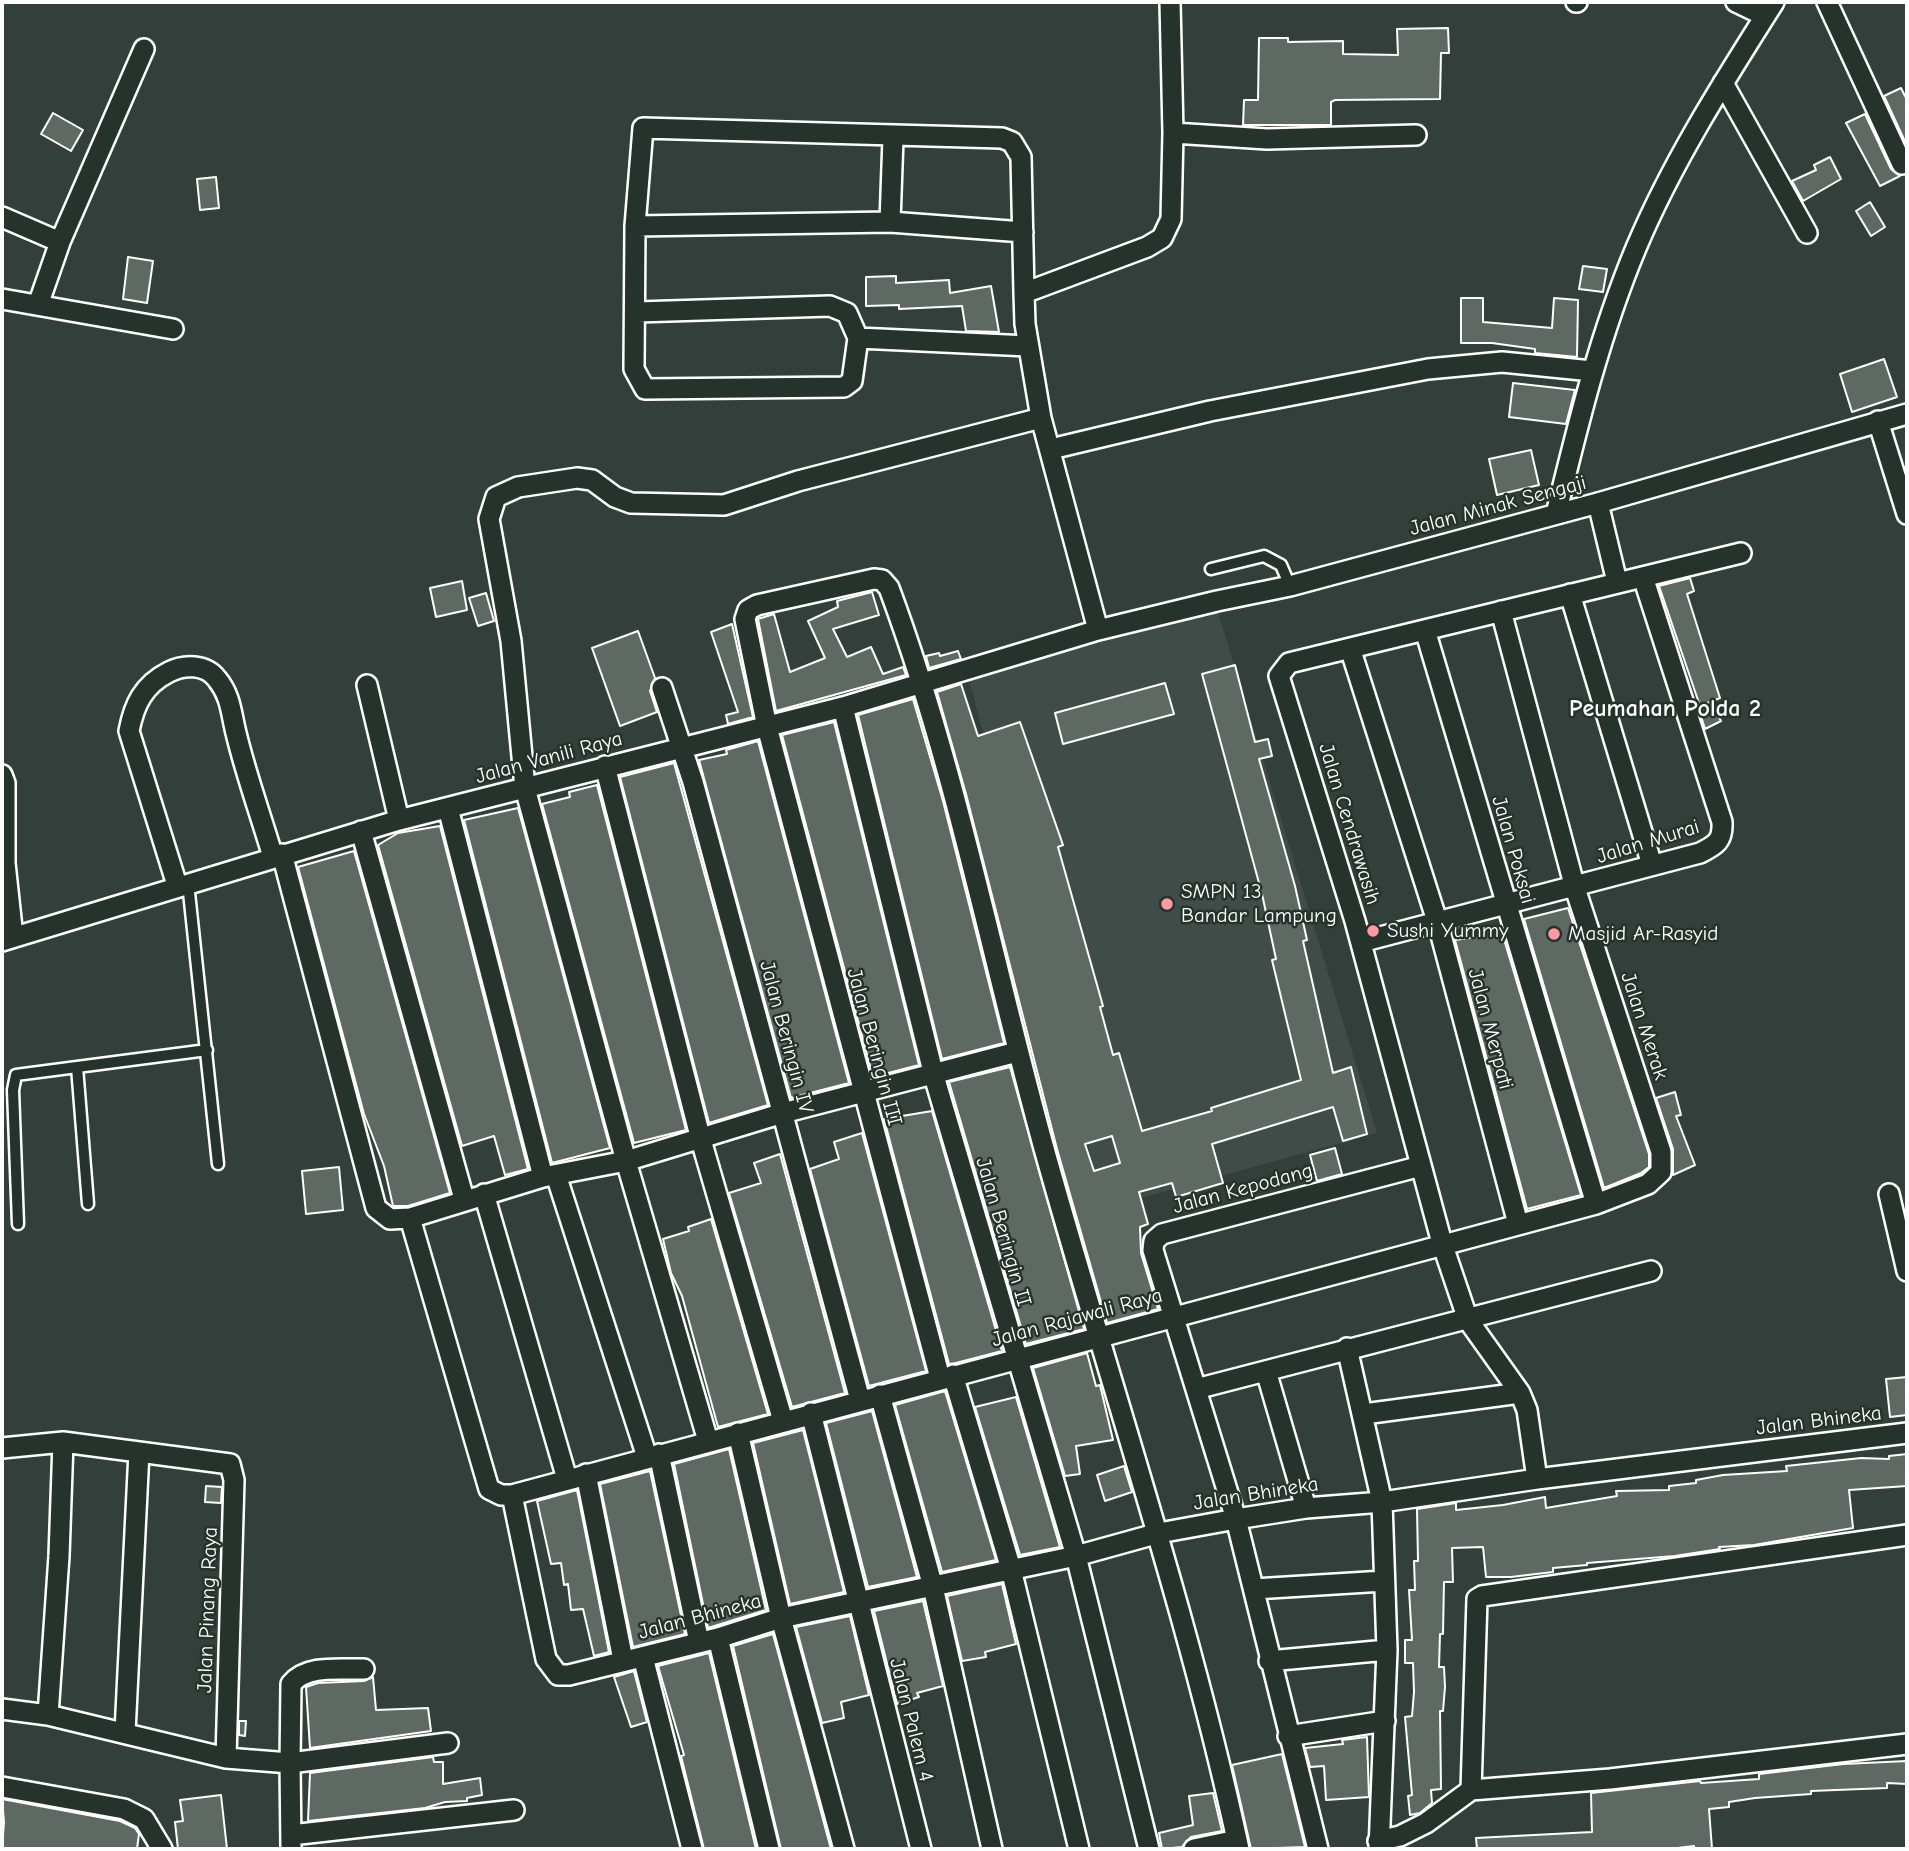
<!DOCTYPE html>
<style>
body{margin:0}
#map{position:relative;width:1909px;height:1851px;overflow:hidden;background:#333f3a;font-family:"Comic Neue",sans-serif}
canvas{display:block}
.frame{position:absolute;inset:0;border:4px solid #fff;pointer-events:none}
</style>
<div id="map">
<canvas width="1909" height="1851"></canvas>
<div class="frame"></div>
</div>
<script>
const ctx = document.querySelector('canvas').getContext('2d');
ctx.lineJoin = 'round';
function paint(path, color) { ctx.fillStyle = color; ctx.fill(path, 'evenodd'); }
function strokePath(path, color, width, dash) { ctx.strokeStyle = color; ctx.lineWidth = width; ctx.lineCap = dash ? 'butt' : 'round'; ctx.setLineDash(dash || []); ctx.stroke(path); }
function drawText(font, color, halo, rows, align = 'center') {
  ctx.font = font + ' "Comic Neue",sans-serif'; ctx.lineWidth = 5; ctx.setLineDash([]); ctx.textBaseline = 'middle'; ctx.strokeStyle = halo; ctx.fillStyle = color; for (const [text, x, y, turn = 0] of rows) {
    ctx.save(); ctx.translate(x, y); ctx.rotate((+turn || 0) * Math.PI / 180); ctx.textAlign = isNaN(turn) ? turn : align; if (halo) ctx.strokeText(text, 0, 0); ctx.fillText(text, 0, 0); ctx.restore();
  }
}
paint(new Path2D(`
 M 1217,609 L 1377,1133 L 1104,1208 L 968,674 Z`), '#404c47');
const building = new Path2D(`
 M 1448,28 L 1449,53 L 1441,53 L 1440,99 L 1335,100 L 1331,102 L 1331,125 L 1243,125 L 1244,100 L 1258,100 L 1259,38 L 1288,38 L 1288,42 L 1343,41 L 1343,54 L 1398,55 L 1397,29 Z
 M 1901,88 L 1907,100 L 1907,146 L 1884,96 Z
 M 53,113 L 83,130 L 71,151 L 41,134 Z
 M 1865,114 L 1891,169 L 1900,176 L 1880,186 L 1846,123 Z
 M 1830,157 L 1841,179 L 1803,201 L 1792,181 L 1816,170 L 1814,165 Z
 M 216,177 L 219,208 L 200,210 L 197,179 Z
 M 1870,202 L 1885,227 L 1871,236 L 1856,211 Z
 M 128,257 L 153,261 L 147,303 L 123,299 Z
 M 1583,266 L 1607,269 L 1603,292 L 1579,289 Z
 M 896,276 L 896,283 L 949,280 L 950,293 L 991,286 L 999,332 L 966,331 L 962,306 L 899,309 L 899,305 L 866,306 L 866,277 Z
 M 1461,298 L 1483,298 L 1483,322 L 1552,328 L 1554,298 L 1578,300 L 1577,357 L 1535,353 L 1535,349 L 1492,343 L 1461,343 Z
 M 1884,359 L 1897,397 L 1852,412 L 1840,374 Z
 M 1513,383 L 1575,390 L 1566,424 L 1509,417 Z
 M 1531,450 L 1539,485 L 1497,495 L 1489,459 Z
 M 1690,578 L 1694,591 L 1687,594 L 1720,698 L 1700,706 L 1659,586 Z
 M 462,581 L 467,610 L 436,617 L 430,588 Z
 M 872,592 L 879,615 L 833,629 L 847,657 L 871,647 L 883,674 L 903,667 L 906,675 L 776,711 L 758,619 L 774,614 L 790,672 L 825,658 L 808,621 L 838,607 L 837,601 Z
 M 486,593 L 494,621 L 478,626 L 469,598 Z
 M 732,624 L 753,717 L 728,724 L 726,715 L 738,712 L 711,632 Z
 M 638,631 L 655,678 L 650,691 L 657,712 L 620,726 L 592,648 Z
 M 958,651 L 961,659 L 929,668 L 926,656 L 939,653 L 940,656 Z
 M 1235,665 L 1255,742 L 1268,739 L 1272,756 L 1259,759 L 1295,886 L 1307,940 L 1303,941 L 1333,1073 L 1351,1067 L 1367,1134 L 1343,1141 L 1333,1107 L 1212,1144 L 1223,1183 L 1176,1197 L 1172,1183 L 1139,1192 L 1148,1224 L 1140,1227 L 1141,1253 L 1158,1309 L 1107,1323 L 1057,1149 L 966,794 L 937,692 L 961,684 L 978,736 L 1020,722 L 1063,845 L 1058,847 L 1103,1006 L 1100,1007 L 1113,1055 L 1119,1053 L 1142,1131 L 1212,1111 L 1211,1108 L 1301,1080 L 1272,960 L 1276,959 L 1262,894 L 1202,674 ZM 1112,1136 L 1120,1163 L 1094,1171 L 1085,1144 Z
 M 1165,683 L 1174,714 L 1063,744 L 1055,713 Z
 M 913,699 L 943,801 L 1004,1043 L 942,1059 L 858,715 Z
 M 1712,703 L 1721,721 L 1705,729 L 1699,710 Z
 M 834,722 L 919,1065 L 873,1077 L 782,735 Z
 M 758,741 L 849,1083 L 791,1098 L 699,760 L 727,754 L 726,750 Z
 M 674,763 L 768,1105 L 709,1123 L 620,777 Z
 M 597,785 L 686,1130 L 634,1143 L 542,804 L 570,797 L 569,792 Z
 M 518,808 L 610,1148 L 552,1163 L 464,820 Z
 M 440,826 L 528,1169 L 505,1175 L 494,1136 L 462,1146 L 378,845 L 398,833 Z
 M 354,851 L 450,1193 L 408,1206 L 393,1206 L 384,1166 L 364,1114 L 298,867 Z
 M 1568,908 L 1649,1154 L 1649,1167 L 1641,1173 L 1604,1188 L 1524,919 Z
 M 1500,926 L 1581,1195 L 1527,1209 L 1455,940 L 1483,936 L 1481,931 Z
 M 1010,1067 L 1084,1329 L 1026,1344 L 949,1082 Z
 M 1675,1092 L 1681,1115 L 1676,1116 L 1695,1165 L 1673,1175 L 1673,1149 L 1656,1098 Z
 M 932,1111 L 1002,1351 L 956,1363 L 949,1364 L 884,1119 Z
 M 862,1133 L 926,1371 L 869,1386 L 810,1169 L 839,1159 L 834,1142 Z
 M 1335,1148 L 1342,1174 L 1317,1181 L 1310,1155 Z
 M 780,1154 L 845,1393 L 792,1407 L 729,1193 L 761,1183 L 754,1163 Z
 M 339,1167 L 343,1210 L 306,1214 L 302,1171 Z
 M 711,1219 L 768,1414 L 718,1427 L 682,1296 L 671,1273 L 663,1239 L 689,1231 L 688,1227 Z
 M 1087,1353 L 1096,1386 L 1100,1385 L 1113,1440 L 1076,1446 L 1080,1474 L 1065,1476 L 1033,1368 Z
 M 1907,1377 L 1907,1415 L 1890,1417 L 1886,1379 Z
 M 945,1391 L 996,1560 L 942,1572 L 895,1405 Z
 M 1016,1397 L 1060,1547 L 1020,1555 L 975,1407 Z
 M 872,1411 L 917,1577 L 868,1587 L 826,1423 Z
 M 803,1430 L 844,1592 L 790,1604 L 753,1443 Z
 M 729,1449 L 766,1610 L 708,1628 L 674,1464 Z
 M 1907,1454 L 1907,1486 L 1849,1490 L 1853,1528 L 1754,1545 L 1719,1547 L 1720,1549 L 1675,1556 L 1587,1563 L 1587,1565 L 1553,1568 L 1553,1572 L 1511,1577 L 1486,1577 L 1483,1547 L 1452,1548 L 1453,1582 L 1444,1582 L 1443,1634 L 1440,1634 L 1439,1667 L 1444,1667 L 1445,1687 L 1443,1711 L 1440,1711 L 1441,1789 L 1431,1790 L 1432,1803 L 1420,1813 L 1410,1815 L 1408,1796 L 1412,1795 L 1405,1717 L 1412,1716 L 1414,1692 L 1413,1663 L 1405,1663 L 1405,1640 L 1412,1640 L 1409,1590 L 1415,1590 L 1414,1561 L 1418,1561 L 1417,1509 L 1456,1503 L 1456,1510 L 1503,1505 L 1545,1497 L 1546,1508 L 1617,1496 L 1616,1491 L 1669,1490 L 1669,1486 L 1696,1483 L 1696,1480 L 1723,1475 L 1787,1471 L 1786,1466 L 1861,1458 L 1889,1459 L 1889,1456 Z
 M 1124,1466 L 1132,1492 L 1105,1501 L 1097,1475 Z
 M 650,1471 L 685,1634 L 633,1647 L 600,1484 Z
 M 206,1486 L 222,1487 L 221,1503 L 205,1502 Z
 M 577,1490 L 609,1652 L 594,1656 L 583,1609 L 571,1610 L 568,1584 L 564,1585 L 561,1563 L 551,1564 L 537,1501 Z
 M 1002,1584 L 1016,1644 L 985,1652 L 986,1657 L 962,1661 L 947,1596 Z
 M 923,1601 L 943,1686 L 917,1693 L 919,1697 L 897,1704 L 874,1611 Z
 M 850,1616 L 869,1695 L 841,1702 L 844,1718 L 822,1723 L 796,1627 Z
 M 773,1634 L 831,1849 L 781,1849 L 733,1646 Z
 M 709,1653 L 756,1849 L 704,1849 L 681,1756 L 684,1755 L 658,1666 Z
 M 634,1671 L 647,1722 L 631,1727 L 614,1677 Z
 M 373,1677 L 376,1710 L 428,1708 L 431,1731 L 310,1748 L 306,1687 L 318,1683 L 364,1681 Z
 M 239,1721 L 246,1721 L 245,1736 L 239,1735 Z
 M 1367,1737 L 1369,1797 L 1326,1800 L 1324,1766 L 1310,1767 L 1305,1748 L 1343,1744 L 1342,1740 Z
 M 1282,1754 L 1305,1847 L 1251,1849 L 1232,1765 Z
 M 433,1757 L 434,1762 L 443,1762 L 443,1784 L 480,1778 L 482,1795 L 467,1798 L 467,1801 L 445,1802 L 425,1808 L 308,1821 L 310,1773 Z
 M 1907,1761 L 1907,1784 L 1887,1783 L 1887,1788 L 1811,1791 L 1811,1794 L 1755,1798 L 1729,1802 L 1729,1807 L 1709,1809 L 1712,1849 L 1694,1849 L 1694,1846 L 1669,1849 L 1477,1849 L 1476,1838 L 1592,1832 L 1591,1793 L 1700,1781 L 1701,1783 L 1759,1779 L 1759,1774 L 1843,1764 Z
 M 1213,1793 L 1222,1831 L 1191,1837 L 1182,1847 L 1162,1849 L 1159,1833 L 1193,1825 L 1189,1796 Z
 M 221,1795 L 227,1849 L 178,1849 L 175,1822 L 183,1821 L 180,1800 Z
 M 2,1799 L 120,1821 L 135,1828 L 139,1834 L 137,1849 L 2,1849 L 4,1822 Z`);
paint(building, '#5f6964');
strokePath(building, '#fff', 2);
const service = new Path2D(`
 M 1211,569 L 1264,556 L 1281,565 L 1290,586
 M 188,883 L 218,1164
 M 77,1067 L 88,1204
 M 18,1224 L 13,1090 L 16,1075 L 207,1050`);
const minor = new Path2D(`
 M 1576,2 L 1577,2
 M 1736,2 L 1765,16
 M 1827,2 L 1902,164
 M 1723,83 L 1807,233
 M 1173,133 L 1267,139 L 1416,135
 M 2,217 L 60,242
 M 890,222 L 893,138
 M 635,226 L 643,128 L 1002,138 L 1012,142 L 1021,157 L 1024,293
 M 2,299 L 173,329
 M 38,305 L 60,242 L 144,49
 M 637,312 L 830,306 L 847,313 L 858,338 L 852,381 L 844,387 L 645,389 L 634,369 L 635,226 L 890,222 L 1023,232
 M 858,338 L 1028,346
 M 1878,421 L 1907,514
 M 1051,449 L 1210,411 L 1428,369 L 1502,362 L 1592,371
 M 1598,503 L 1617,582
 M 1556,514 C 1578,424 1600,334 1636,248 C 1672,162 1724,81 1774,2
 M 1570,594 L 1652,865
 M 1098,630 L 1041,418 L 1025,324 L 1024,293 L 1147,247 L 1162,238 L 1171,219 L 1173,133 L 1170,2
 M 1425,630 L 1596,1204
 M 1350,648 L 1438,924 L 1518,1224
 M 367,685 L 399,820
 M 662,688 L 693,782 L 860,1400
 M 843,707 L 934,1076 L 1076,1556 L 1149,1849
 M 605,766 L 701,1140 L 783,1421
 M 2,775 L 5,783 L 5,863 L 13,937
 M 448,808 L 543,1177
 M 361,831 L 464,1199
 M 282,854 L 376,1208 L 390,1219 L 410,1218 L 543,1177 L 626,1161 L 783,1113 L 1017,1052
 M 177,885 L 129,731 C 134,705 143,685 169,672 C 184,664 206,664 217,679 C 231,696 231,713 236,733 C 246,775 261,816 273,857
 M 2,941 L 399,820 L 843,707 L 1098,630 L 1217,601 L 1290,586 L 1598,503 L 1907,414
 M 1361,942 L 1700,853 C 1716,845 1723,841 1722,822 L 1643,577
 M 556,1175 L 647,1457
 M 484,1194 L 567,1479
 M 1889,1194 L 1907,1271
 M 410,1218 L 489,1489 L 501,1495 L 512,1495 L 1596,1204 L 1648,1184 L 1661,1172 L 1661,1152 L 1575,888 L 1501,611
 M 1347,1348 L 1382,1502 L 1387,1650 L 1379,1849
 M 1266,1371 L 1306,1508
 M 953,1375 L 1011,1569 L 1079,1849
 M 940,1378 L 767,727 L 745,619 L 748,610 L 757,605 L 874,579 L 882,580 L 889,588 C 957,771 993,965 1045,1152 C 1110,1385 1188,1613 1239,1849
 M 1196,1389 L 1651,1271
 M 880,1395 L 933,1587 L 992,1849
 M 811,1413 L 921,1849
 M 1364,1414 L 1520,1393
 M 738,1433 L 781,1618 L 844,1849
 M 708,1441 L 626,1161 L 525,788 L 511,641 L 489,519 L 496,497 L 518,487 L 577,478 L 592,480 L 615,497 L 631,503 L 724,505 L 798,481 L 1041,418
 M 2,1448 L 63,1442 L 230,1464 L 234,1480 L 226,1758
 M 659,1454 L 699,1642
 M 586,1474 L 623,1660
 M 1537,1479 L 1527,1410 L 1520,1393 L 1468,1320 L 1442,1243 L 1355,921 L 1279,676 L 1289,663 L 1741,553
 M 512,1495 L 546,1659 L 558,1675 L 569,1675 L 718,1638 L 781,1618 L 1076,1556 L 1159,1533 L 1236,1519 L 1306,1508 L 1382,1502 L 1537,1479 L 1907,1433
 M 1254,1589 L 1384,1581
 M 718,1638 L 769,1849
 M 643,1657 L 692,1849
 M 1269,1661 L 1387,1650
 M 364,1669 C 341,1670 307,1664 291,1684 L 290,1763 L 448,1743
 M 2,1709 L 48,1715 L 226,1758 L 290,1763 L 291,1849
 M 48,1715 L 59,1556 L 63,1442
 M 125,1732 L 139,1452
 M 1288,1736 L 1385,1721
 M 2,1787 L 124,1809 L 144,1819 L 162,1849
 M 1471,1790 L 1477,1599 L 1482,1596 L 1907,1535
 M 291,1835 L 514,1810
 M 1378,1841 L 1400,1836 L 1426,1823 L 1471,1790 L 1610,1779 L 1907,1744
 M 1194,1849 L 1237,1840
 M 1318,1849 L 1236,1519 L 1153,1250 L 1154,1241 L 1162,1234 L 1421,1166`);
strokePath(service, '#fff', 15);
strokePath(minor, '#fff', 24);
strokePath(service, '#26332d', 10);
strokePath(minor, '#26332d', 19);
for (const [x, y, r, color] of [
 [1167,904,7,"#ff9aa2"],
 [1373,931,7,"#ff9aa2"],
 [1554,934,7,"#ff9aa2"]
]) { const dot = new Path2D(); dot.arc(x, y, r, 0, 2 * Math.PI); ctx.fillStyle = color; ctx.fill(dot); strokePath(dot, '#26332d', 2.5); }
drawText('21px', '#fff', '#26332d', [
 ["Jalan Minak Sengaji",1498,506,-15],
 ["Jalan Vanili Raya",549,758,-15],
 ["Jalan Cendrawasih",1349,824,73],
 ["Jalan Murai",1648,842,-17],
 ["Jalan Poksai",1513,850,74],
 ["Jalan Merak",1644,1026,72],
 ["Jalan Merpati",1490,1029,75],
 ["Jalan Beringin IV",786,1037,75],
 ["Jalan Beringin III",874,1047,75],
 ["Jalan Kepodang",1243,1189,-15],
 ["Jalan Beringin II",1003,1232,74],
 ["Jalan Rajawali Raya",1077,1318,-15],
 ["Jalan Bhineka",1819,1421,-7],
 ["Jalan Bhineka",1256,1494,-9],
 ["Jalan Pinang Raya",208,1610,-88],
 ["Jalan Bhineka",700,1617,-15],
 ["Jalan Palem 4",911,1720,76]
]);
drawText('21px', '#fff', '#26332d', [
 ["SMPN 13",1181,892],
 ["Bandar Lampung",1181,916],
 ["Sushi Yummy",1387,931],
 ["Masjid Ar-Rasyid",1568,934]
], 'left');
drawText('bold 24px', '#fff', '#26332d', [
 ["Peumahan Polda 2",1665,709]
]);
</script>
